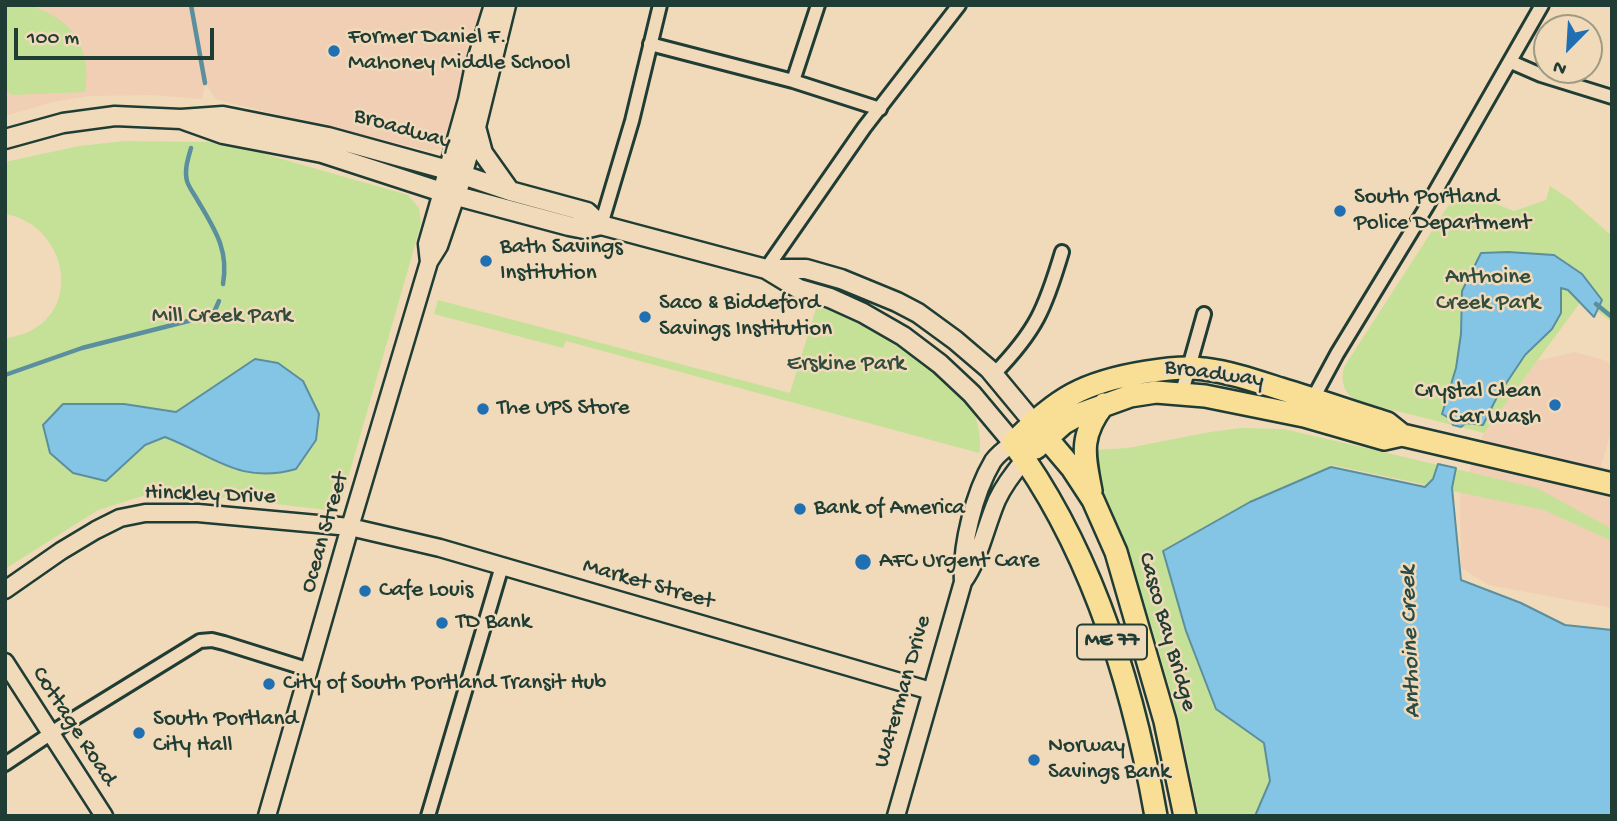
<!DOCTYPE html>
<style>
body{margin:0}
#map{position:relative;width:1617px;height:821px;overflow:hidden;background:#f1dab9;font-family:"Gochi Hand",sans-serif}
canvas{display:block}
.frame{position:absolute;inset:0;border:7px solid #1f3d34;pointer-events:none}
.north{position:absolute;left:1533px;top:14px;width:70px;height:70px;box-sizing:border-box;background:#f1dab9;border:2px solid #9d9b84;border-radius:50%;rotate:204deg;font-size:19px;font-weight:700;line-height:28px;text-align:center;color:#1f3d34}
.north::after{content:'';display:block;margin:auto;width:24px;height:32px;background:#1f6fb2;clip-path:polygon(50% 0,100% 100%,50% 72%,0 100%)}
.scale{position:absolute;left:14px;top:28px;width:200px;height:32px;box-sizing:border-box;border:4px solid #1f3d34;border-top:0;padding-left:9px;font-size:21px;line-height:24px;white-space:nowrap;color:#1f3d34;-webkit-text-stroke:5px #f1dab9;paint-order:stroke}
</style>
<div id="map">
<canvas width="1617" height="821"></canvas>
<div class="frame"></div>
<div class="north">N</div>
<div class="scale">100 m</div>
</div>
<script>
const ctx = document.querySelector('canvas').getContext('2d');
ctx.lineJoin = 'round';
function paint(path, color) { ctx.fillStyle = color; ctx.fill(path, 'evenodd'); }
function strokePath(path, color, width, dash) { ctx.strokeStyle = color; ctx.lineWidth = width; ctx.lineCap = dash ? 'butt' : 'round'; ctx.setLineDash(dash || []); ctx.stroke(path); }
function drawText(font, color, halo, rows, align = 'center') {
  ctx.font = font + ' "Gochi Hand",sans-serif'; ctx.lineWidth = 5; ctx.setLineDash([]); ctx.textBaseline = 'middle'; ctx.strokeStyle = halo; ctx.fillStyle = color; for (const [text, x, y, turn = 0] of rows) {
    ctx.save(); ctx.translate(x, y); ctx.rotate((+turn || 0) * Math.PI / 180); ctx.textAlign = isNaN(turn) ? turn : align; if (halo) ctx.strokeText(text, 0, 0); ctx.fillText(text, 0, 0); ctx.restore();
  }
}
paint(new Path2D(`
 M 5,5 L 483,5 L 442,149 L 430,151 L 217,100 L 205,84 L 202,99 L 151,95 L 89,96 L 53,102 L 5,116 Z
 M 1575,352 L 1607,361 L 1612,368 L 1612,429 L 1601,466 L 1612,470 L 1612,608 L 1489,585 L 1461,568 L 1460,494 L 1484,433 L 1537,361 Z`), '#f0cfb5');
paint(new Path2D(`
 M 5,5 C 13,5 20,5 28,5 C 35,6 42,10 48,13 C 80,29 91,58 85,92 L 12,95 L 5,89 Z
 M 125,141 L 209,142 L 247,149 L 408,195 L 419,208 L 421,224 L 342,499 L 334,508 L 327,510 L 183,493 L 146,495 L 98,510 L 5,569 L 5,339 C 14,336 24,335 32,330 C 84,302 62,223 5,214 L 5,162 L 79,146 Z
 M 1550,186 L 1571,200 L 1612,236 L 1612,322 L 1582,300 L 1484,433 L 1357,401 C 1344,393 1340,382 1344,367 L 1459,189 L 1514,211 L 1546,200 Z
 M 438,300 L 790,393 L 817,305 C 861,321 941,368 970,406 C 977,416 983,442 979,453 L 566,341 L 563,348 L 434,314 Z
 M 1241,428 L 1284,429 L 1537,488 L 1612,529 L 1612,541 L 1544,510 L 1452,491 L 1461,580 L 1521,603 L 1565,625 L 1612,630 L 1612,816 L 1199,816 L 1180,725 L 1153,631 L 1099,479 L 1093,450 L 1128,448 L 1210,432 ZM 1327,465 L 1332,465 L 1427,485 L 1425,487 Z`), '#c5e198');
const water = new Path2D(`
 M 1508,252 L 1554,255 L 1582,274 L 1602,300 L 1594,317 L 1568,290 L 1561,288 L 1561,313 L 1552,329 L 1525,355 L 1497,397 L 1483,425 L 1466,423 L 1461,427 L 1453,425 L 1449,418 L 1442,414 L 1456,368 L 1461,334 L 1462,291 L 1481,253 Z
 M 255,359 L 278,363 L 303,381 L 319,414 L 316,440 L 296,469 C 240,485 214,456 165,437 L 145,445 L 106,481 L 73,473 L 50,453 L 43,425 L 63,404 L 124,404 L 176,412 Z
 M 1438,464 L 1456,468 L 1452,488 L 1461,580 L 1521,603 L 1565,625 L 1612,630 L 1612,816 L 1255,816 L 1270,781 L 1264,743 L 1216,709 L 1186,631 L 1163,551 L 1250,502 L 1331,467 L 1425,487 L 1433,479 Z`);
paint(water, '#84c5e5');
strokePath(water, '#5c8f9e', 2);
strokePath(new Path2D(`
 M 191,5 L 205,83
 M 191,148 C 188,159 184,170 187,181 C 189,188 195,195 198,201 C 215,230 229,250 223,284
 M 1596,304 L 1612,317
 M 5,375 L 82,348 L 208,316 L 215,310 L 219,301`), '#5c8f9e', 4.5);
const minor = new Path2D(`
 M 650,44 L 793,81 L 880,109
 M 1511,62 L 1541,75 L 1612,97
 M 793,81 L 818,5
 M 601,225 L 632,121 L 660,5
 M 766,269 L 864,128 L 959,5
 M 994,374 C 1036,331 1045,309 1062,252
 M 1182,392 L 1204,314
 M 1310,404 L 1337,354 L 1427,206 L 1542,5
 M 5,764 L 62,726 L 200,641 L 212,640 L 224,643 L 310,670
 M 428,816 L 502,566`);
const tertiary = new Path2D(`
 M 429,262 L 427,244 L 442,192
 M 963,582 C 980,558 985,528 997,500 C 1004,485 1014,472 1025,459
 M 5,590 L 61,551 L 96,530 L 120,518 L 145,513 L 198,513 L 350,527 L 440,548 L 931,691
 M 5,662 L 104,816
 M 267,816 L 350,527 L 429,262 L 439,246 L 456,196
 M 896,816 L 963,582 C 961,546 974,493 993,461 C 998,454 1006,448 1013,443`);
const secondary = new Path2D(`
 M 181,119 L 223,134 L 322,153 L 442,192 L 569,226 L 584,229 L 601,225 L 766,269 L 799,289 L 830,298 L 863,313 L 903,336 L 940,364 L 972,394 L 1013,443
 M 476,127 L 483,153 L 510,191
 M 5,139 L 63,123 L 115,116 L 181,119 L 223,116 L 328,137 L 448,170 L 510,191 L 587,212 L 601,225
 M 445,182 L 468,100 L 474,70 L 494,5
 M 459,186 L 476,127 L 506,5
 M 766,269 L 806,269 L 841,279 L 897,302 L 918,313 L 955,340 L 989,369 L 1033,422`);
const primary = new Path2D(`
 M 1033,422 L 1072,468 L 1093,500 L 1116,552 L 1165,721 L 1185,816
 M 1036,448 L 1064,423 L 1080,414 L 1130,396 L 1156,392 L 1205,396 L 1304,416 L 1384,439 L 1402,435
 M 1091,491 C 1084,454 1079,436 1104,404
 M 1156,816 C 1133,685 1092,550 1013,443 C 1056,398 1084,382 1146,372 C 1164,369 1185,366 1204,369 C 1230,372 1256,381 1281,389 C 1317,400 1352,412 1387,423 L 1402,435 L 1612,484`);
strokePath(minor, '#1f3d34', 18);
strokePath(tertiary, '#1f3d34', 21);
strokePath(secondary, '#1f3d34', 23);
strokePath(primary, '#1f3d34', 26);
strokePath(minor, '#f1dab9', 12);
strokePath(tertiary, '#f1dab9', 16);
strokePath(secondary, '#f1dab9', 18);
strokePath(primary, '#f9df96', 21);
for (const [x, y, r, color] of [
 [334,51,7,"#1f6fb2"],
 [1340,211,7,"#1f6fb2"],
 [486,261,7,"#1f6fb2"],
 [645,317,7,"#1f6fb2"],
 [1555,405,7,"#1f6fb2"],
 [483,409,7,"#1f6fb2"],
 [800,509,7,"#1f6fb2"],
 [863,562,9,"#1f6fb2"],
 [365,591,7,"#1f6fb2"],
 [442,623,7,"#1f6fb2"],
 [269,684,7,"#1f6fb2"],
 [139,733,7,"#1f6fb2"],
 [1034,760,7,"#1f6fb2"]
]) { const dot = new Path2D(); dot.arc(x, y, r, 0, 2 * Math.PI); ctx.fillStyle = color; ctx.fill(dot); strokePath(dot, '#f1dab9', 2.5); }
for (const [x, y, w] of [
 [1112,642,70]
]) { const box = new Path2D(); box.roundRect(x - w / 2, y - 17.5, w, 35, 5); ctx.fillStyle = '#f1dab9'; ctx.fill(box); strokePath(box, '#1f3d34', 2); }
drawText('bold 21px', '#1f3d34', null, [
 ["ME 77",1112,642]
]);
drawText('23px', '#1f3d34', '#f1dab9', [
 ["Former Daniel F.",348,38],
 ["Mahoney Middle School",348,64],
 ["South Portland",1354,198],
 ["Police Department",1354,224],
 ["Bath Savings",500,248],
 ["Institution",500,274],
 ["Saco & Biddeford",659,304],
 ["Savings Institution",659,330],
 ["Crystal Clean",1541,392,"right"],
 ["Car Wash",1541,418,"right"],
 ["The UPS Store",497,409],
 ["Bank of America",814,509],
 ["AFC Urgent Care",879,562],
 ["Cafe Louis",379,591],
 ["TD Bank",456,623],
 ["City of South Portland Transit Hub",283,684],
 ["South Portland",153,720],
 ["City Hall",153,746],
 ["Norway",1048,747],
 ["Savings Bank",1048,773]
], 'left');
drawText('23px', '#1f3d34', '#f1dab9', [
 ["Broadway",402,130,16],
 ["Broadway",1214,375,8],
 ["Hinckley Drive",210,496,2],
 ["Ocean Street",326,533,-74],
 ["Market Street",648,585,16],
 ["Casco Bay Bridge",1166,632,74],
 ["Waterman Drive",904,692,-74],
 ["Cottage Road",73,727,57]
]);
drawText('23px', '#304d3e', '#f1dab9', [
 ["Anthoine",1488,278],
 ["Creek Park",1488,304],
 ["Mill Creek Park",222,317],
 ["Erskine Park",846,365]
]);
drawText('italic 24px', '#294b46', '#f1dab9', [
 ["Anthoine Creek",1412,642,-92]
]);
</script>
